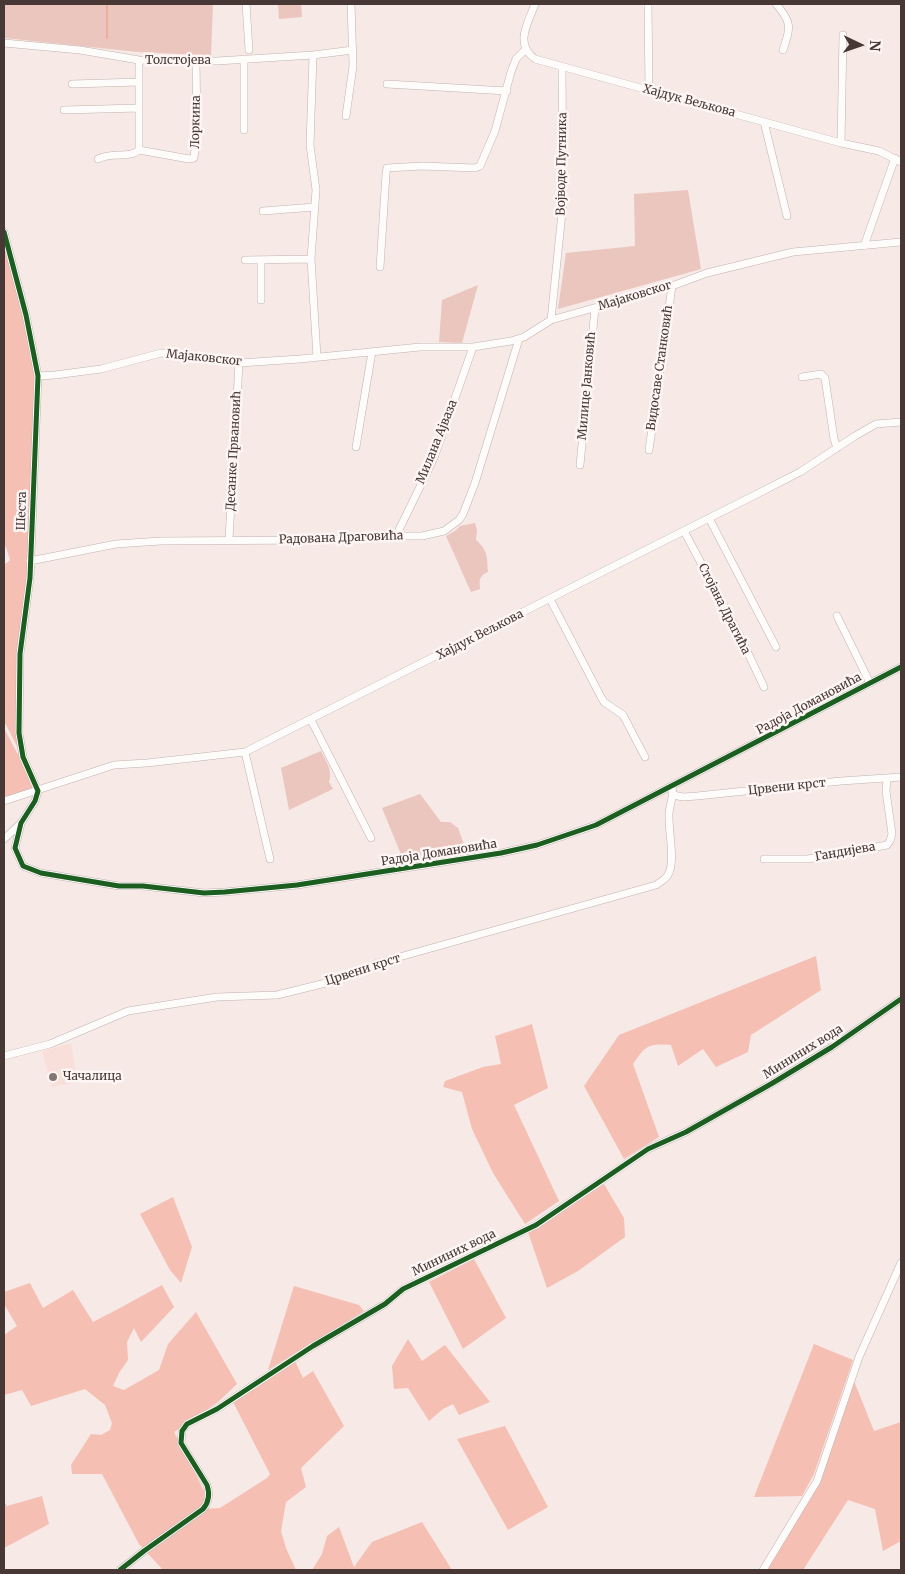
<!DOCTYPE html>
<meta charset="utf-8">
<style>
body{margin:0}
#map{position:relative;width:905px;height:1574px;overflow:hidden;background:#f6e9e6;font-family:Merriweather,serif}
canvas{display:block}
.frame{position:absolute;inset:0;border:5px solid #473835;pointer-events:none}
.north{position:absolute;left:835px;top:20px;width:50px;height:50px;-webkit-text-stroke:4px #fef6f4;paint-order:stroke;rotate:93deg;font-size:14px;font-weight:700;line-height:20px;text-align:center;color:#473835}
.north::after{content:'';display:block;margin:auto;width:18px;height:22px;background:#473835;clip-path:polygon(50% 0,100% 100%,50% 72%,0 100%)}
</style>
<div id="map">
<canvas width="905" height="1574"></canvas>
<div class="frame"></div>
<div class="north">N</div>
</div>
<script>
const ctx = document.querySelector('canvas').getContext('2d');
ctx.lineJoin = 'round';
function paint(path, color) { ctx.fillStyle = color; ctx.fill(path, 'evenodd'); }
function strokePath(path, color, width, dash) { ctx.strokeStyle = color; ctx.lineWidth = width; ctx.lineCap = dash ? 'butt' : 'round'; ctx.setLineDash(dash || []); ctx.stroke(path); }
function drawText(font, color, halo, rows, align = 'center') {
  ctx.font = font + ' Merriweather,serif'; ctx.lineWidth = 5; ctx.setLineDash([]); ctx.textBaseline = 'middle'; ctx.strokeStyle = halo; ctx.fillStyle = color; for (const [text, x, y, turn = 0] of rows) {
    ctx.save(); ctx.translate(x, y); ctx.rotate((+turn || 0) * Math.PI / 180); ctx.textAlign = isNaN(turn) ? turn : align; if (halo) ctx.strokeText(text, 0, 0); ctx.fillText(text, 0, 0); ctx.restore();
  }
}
paint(new Path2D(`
 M 71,1043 L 77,1082 L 52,1087 L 42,1051 Z`), '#f9dfd9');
paint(new Path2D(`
 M 4,4 L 213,4 L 211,56 L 138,52 L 4,38 Z
 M 278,4 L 301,4 L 302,17 L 279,19 Z
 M 688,190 L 701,269 L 558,309 L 566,253 L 635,246 L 634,194 Z
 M 478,285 L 462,343 L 439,342 L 442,300 Z
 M 475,523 L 477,530 L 476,540 C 488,550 487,558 488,572 C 479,576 479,580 480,589 L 471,592 L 446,536 L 455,531 L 460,526 Z
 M 321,751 C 326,761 333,771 329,782 L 333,789 L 289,810 L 281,768 Z
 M 420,794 L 441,822 L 450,822 L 458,828 L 468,855 L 405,864 L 382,808 Z`), '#eac6be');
paint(new Path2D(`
 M 4,232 L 38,376 L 30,561 L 20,654 L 19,750 L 4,721 L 4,565 L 10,560 L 6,547 L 4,546 Z
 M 4,728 L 17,753 L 25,760 L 38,791 L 4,801 Z
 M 816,956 L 821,990 L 751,1035 L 748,1052 L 716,1067 L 703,1049 L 678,1066 L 671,1045 C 648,1043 645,1046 633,1064 L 659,1137 L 624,1159 L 584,1086 L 619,1035 Z
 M 532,1024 L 548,1088 L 514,1105 L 559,1201 L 525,1224 L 493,1173 L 472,1129 L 462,1092 L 443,1087 L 445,1081 L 483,1067 L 501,1064 L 495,1036 Z
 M 604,1184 L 624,1218 L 625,1237 L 578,1271 L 547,1288 L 528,1232 Z
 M 173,1197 L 192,1247 L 181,1283 L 170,1270 L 140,1214 Z
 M 474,1259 L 506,1318 L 463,1349 L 429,1282 Z
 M 30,1283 L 43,1308 L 73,1290 L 93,1322 L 118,1309 L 162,1285 L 174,1307 L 141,1342 L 134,1328 L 127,1342 L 128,1360 L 119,1373 L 113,1386 L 124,1390 L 159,1370 L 168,1344 L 196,1312 L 237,1384 L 218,1402 L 174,1432 L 204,1491 L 204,1509 L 220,1508 L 267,1478 L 270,1474 L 233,1402 L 295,1361 L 303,1378 L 313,1371 L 344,1426 L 301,1468 L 306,1487 L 286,1502 L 281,1531 L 286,1548 L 296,1570 L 163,1570 L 139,1544 L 102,1474 L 72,1474 L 71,1465 L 91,1434 L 101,1435 L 110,1430 L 112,1423 L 105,1405 L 85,1389 L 31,1406 L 22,1390 L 4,1395 L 4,1335 L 17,1326 L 4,1304 L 4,1292 Z
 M 294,1286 L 359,1305 L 364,1311 L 268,1370 Z
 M 408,1339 L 422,1361 L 445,1345 L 490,1402 L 459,1415 L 453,1404 L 443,1409 L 429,1421 L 408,1388 L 394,1389 L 392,1366 Z
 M 814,1344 L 853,1360 L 814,1474 L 802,1496 L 754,1497 Z
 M 852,1376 L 874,1431 L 901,1422 L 901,1541 L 883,1551 L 875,1509 L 848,1500 L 803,1570 L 765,1570 L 817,1481 Z
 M 505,1426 L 548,1507 L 508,1530 L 457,1439 Z
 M 42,1496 L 49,1524 L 4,1548 L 4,1502 L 7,1506 Z
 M 422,1522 L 452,1570 L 312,1570 L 322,1554 L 327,1536 L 339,1527 L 354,1567 L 372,1542 Z`), '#f6bfb3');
strokePath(new Path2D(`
 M 107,4 L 107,38`), '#efad9f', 2);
const street = new Path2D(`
 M 246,4 L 249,50
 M 535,4 C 528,23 514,44 535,59 L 841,143 L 879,151 L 901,162
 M 648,4 L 649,90
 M 776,4 C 792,22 791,28 783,50
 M 4,43 L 80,50 L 139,60 L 217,61 L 313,55 L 353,50
 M 313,55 L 310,145 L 316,190 L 311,259 L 317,357
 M 244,59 L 244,130
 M 72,84 L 139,82
 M 387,84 L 507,91
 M 64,110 L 139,108
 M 346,116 L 353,66 L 351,4
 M 764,122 L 787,216
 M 841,143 L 843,35
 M 139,150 L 189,159 L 194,158 L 197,130 L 196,61
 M 98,159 C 112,151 130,159 139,150 L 139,60
 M 263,211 L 315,207
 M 4,232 L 26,315 L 38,376 L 30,578 L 20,654 L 19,733 L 23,757 L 38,791 L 35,801 L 21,823 L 15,848 L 23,866 L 41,873 L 119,886 L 143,886 L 204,893 L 225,892 L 297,885 L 501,853 L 537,845 L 596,825 L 901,667
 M 864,246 L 895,158
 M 245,260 L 311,259
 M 380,267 L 386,174 L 387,168 L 422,166 L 475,168 L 480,166 L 495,131 L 511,72 L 516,59 L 525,50
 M 261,300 L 261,260
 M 551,320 L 563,203 L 562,67
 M 38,376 L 55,375 L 101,369 L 161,353 L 192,355 L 239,363 L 300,359 L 420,347 L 473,347 L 511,341 L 524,337 L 551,320 L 672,286 L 707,273 L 793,252 L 901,242
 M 802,377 L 821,374 L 825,378 L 834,439 L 837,448
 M 356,447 L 372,352
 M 649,450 L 672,286
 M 580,465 L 595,308
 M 709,518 L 776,647
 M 684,531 L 739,634 L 764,687
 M 396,536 L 434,458 L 473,347
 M 229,539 L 239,363
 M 30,561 L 116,544 L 161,541 L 315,540 L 396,536 L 422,536 L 444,531 L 459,520 L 463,514 L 475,483 L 519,339
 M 550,599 L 601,697 L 604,702 L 623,715 L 645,757
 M 837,616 L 870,683
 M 311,720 L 371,838
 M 245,752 L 270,859
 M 673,795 L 683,797 L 697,796 L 841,781 L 901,777
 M 4,801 L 114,765 L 147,763 L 245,752 L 757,494 L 800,472 L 855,436 L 876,424 L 901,422
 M 4,839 L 20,824
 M 764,859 L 808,859 L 887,845 L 890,841 L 892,834 L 886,791 L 887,779
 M 4,1056 L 50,1044 L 128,1011 L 217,997 L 277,995 L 342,979 L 378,963 L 656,885 C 660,882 665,880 668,875 C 676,861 668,831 669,813 C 670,803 674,797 672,787
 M 120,1570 L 144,1551 L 203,1509 C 209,1502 210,1494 207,1485 L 181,1443 L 182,1431 L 187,1424 L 217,1409 L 313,1346 L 385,1304 L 403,1289 L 536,1225 L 648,1149 L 686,1132 L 771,1084 L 832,1047 L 901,999
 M 763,1570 L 817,1481 L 859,1357 L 901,1263`);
strokePath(street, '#bfb3b0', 8);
strokePath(street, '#fefcfb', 7);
strokePath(new Path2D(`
 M 4,232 L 26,315 L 38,376 L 30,578 L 20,654 L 19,733 L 23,757 L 38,791 L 35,801 L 21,823 L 15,848 L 23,866 L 41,873 L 119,886 L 143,886 L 204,893 L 225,892 L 297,885 L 501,853 L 537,845 L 596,825 L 901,667
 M 120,1570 L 144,1551 L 203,1509 C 209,1502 210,1494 207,1485 L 181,1443 L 182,1431 L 187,1424 L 217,1409 L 313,1346 L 385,1304 L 403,1289 L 536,1225 L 648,1149 L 686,1132 L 771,1084 L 832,1047 L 901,999`), '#1b5e20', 5);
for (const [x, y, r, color] of [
 [53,1077,5,"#847673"]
]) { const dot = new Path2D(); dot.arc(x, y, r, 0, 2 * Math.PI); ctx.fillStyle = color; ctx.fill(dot); strokePath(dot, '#fef6f4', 2); }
drawText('12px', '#473835', '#fef6f4', [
 ["Толстојева",178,61],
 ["Хајдук Вељкова",689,101,15],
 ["Лоркина",196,122,-89],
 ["Војводе Путника",562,164,-89],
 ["Мајаковског",635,296,-17],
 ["Мајаковског",204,358,6],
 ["Видосаве Станковић",660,368,-82],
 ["Милице Јанковић",587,386,-85],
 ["Милана Ајваза",437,442,-68],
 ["Десанке Првановић",234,451,-87],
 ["Шеста",22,511,-88],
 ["Радована Драговића",341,538,-2],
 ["Стојана Драгића",724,609,63],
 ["Хајдук Вељкова",480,635,-27],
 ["Радоја Домановића",809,704,-28],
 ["Црвени крст",787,787,-6],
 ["Гандијева",845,852,-10],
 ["Радоја Домановића",439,853,-9],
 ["Црвени крст",363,970,-18],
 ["Мининих вода",803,1052,-32],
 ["Мининих вода",454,1253,-26]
]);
drawText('12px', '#473835', '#fef6f4', [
 ["Чачалица",63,1077]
], 'left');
</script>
